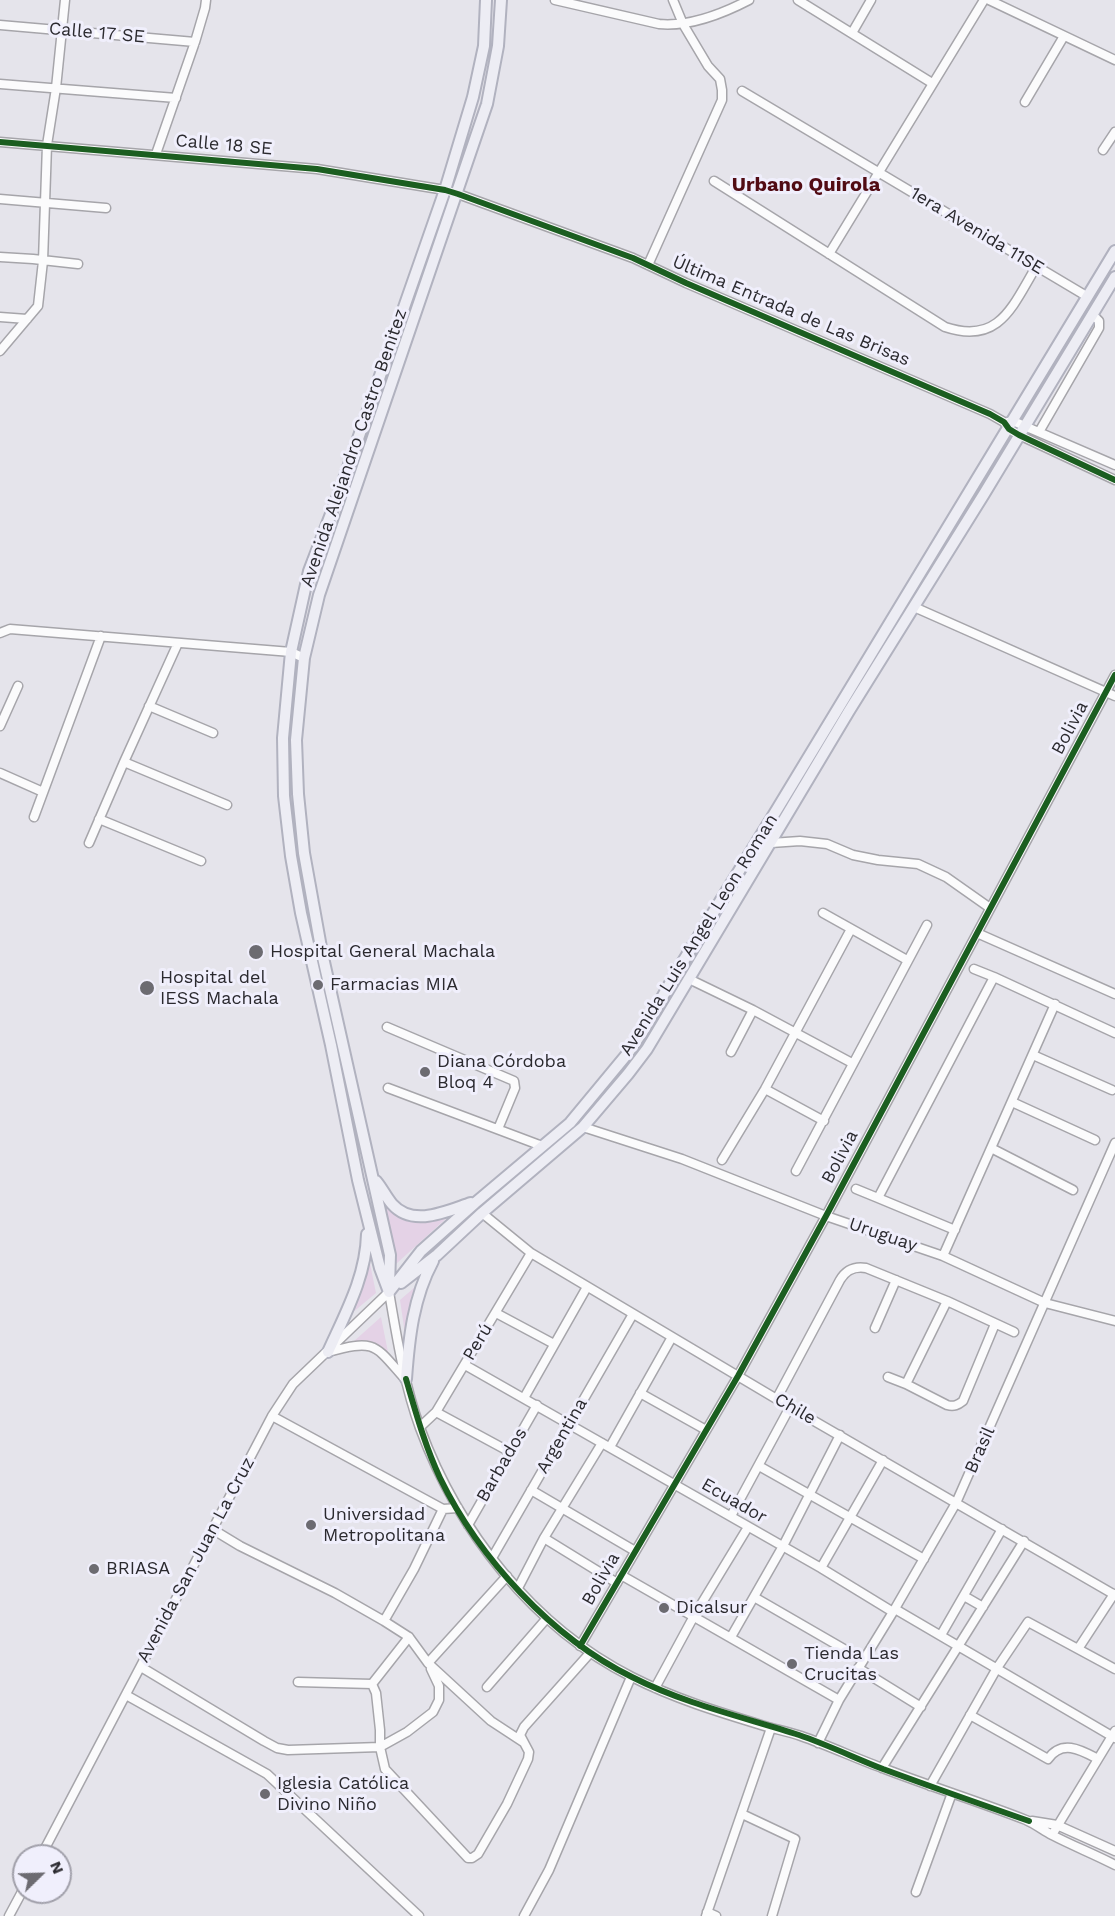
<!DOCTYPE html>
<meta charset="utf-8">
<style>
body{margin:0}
#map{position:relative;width:1115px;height:1916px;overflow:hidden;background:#e5e4eb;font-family:"Work Sans",sans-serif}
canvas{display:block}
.north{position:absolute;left:12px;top:1844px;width:60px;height:60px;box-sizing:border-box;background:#f0effc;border:2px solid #a1a0aa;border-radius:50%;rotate:67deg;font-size:16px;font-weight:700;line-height:24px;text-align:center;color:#2b2a2f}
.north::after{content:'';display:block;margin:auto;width:21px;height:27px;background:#6c6b71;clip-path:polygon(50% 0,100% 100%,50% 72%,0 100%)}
</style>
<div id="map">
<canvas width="1115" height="1916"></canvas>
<div class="north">N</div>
</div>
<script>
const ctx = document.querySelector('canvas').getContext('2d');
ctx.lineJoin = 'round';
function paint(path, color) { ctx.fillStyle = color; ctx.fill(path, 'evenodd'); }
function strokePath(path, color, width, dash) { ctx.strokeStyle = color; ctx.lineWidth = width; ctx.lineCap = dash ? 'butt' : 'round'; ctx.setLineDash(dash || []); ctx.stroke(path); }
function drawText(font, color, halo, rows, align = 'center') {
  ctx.font = font + ' "Work Sans",sans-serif'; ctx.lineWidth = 6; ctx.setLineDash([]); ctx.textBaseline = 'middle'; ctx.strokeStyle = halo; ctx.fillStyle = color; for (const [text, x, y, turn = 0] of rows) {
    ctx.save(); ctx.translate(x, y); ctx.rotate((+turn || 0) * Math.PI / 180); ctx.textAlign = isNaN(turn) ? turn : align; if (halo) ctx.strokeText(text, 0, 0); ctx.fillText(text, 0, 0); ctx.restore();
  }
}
paint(new Path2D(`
 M 381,1196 L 392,1208 L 450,1215 L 396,1264 Z
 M 368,1254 L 376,1293 L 346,1318 Z
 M 415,1287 L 411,1298 L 405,1334 L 400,1300 Z
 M 381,1317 L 389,1357 C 377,1342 373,1338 353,1342 Z`), '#e4d2e6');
const minor = new Path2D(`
 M 555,0 L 659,24 C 690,27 722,14 749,0
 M 798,0 L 932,83
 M 989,0 L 1115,60
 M 0,25 L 195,42
 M 852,33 L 871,0
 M 0,84 L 176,98
 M 742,91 L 1088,297
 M 1025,102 L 1064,36
 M 0,142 L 317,169 L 445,190 L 458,194 L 633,258 L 686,283 L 990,414 L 1004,422 L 1009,429 L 1019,435 L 1115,480
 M 1103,150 L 1115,132
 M 156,154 L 195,42 L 205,8 L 206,0
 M 714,181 L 945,327 C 999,345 1012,307 1036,267
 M 0,199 L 106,208
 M 829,254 L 984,0
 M 0,257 L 33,259 L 78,264
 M 648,265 L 722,100 L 722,90 L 720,79 L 708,66 L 683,24 L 673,0
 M 0,317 L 27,319
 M 0,351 L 38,306 L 43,261 L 47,145 L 56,88 L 65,0
 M 1008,422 L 1013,421 L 1115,465
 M 1039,432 L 1099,328 L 1099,321 L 1092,314
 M 914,607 L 1115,696
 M 0,633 L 10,629 L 291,652 L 304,658
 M 149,706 L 213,733
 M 0,726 L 18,686
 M 124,762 L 227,805
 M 0,773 L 43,792
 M 34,817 L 101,636
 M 99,819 L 201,861
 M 89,843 L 124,762 L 178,643
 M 771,843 L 800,841 L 827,844 L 853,855 L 878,860 L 918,864 L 946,877 L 990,908
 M 823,913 L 907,960
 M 977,933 L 1115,994
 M 974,969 L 994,977
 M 689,979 L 753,1010 L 852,1063
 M 387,1027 L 514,1081 L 515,1088 L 498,1129
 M 731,1052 L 753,1010
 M 1033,1055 L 1112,1090
 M 388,1088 L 542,1146
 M 765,1089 L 824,1121
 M 1012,1102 L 1095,1140
 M 583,1127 L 682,1159 L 826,1216 L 943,1256 L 1045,1303 L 1115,1321
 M 991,1148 L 1073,1190
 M 722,1160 L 765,1089 L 851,929
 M 796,1171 L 927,925
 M 856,1189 L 878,1198
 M 482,1213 L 531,1253 L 790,1407 L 1115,1595
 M 955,1230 L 878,1198 L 994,977 L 1115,1033
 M 943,1256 L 1055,1004
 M 389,1292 C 397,1338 404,1384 420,1428 C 458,1531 533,1627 632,1677 C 675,1699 722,1713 768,1727 C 779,1730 790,1732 801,1736 C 830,1746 857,1759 885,1769 C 932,1787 980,1802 1026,1820 C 1035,1824 1043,1830 1052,1835 C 1073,1846 1094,1854 1115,1865
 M 496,1313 L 554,1344
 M 875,1328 L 896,1280
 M 328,1352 C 376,1339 374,1344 405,1379
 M 465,1365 L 821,1568 L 893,1612
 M 888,1377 L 906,1384 L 947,1405 C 954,1407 958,1405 963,1401 L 995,1324
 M 906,1384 L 947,1301
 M 640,1393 L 706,1430
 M 524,1398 L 587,1287
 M 777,1398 L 840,1280 C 846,1270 854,1266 866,1268 L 947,1301 L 1014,1332
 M 436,1412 L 510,1452
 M 272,1416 L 443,1509 L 458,1508
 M 420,1427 L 436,1412 L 531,1253
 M 610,1447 L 672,1337
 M 759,1466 L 924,1559
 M 531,1490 L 635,1551
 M 731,1516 L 790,1407
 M 468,1525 L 537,1405
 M 212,1529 L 240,1546 L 335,1593 L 384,1621 L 409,1637 L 428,1663 L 491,1721 L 523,1742
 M 544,1538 L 617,1583
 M 492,1558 L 633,1314
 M 821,1568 L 883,1460
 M 621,1575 L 839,1700
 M 518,1588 L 544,1538 L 602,1443
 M 964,1596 L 983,1607
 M 754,1597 L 863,1660
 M 895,1609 L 1115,1738
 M 384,1621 L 414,1569 L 443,1509
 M 941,1635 L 1002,1529
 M 731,1637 L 783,1546 L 840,1435
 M 580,1646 L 738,1376 L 826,1216 L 1115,675
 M 1078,1649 L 1114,1594
 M 428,1663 L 507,1576
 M 141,1667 L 264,1741 L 277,1748 L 288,1750 L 380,1747 L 407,1732 L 433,1712 L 439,1700 L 439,1686 L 431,1669
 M 858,1668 L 921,1707
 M 298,1682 L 372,1684 L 409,1637
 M 372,1684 L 376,1693 L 380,1730 L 380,1747 L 385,1769 L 468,1858 L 472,1858 L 478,1854 L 507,1804 L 528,1759 L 529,1752 L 520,1735 L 524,1727 L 590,1653
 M 487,1687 L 547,1618
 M 655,1688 L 694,1616 L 748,1527
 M 126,1695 L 267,1774 L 419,1916
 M 970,1715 L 1048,1759 C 1062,1739 1081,1750 1098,1759
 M 818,1743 L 839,1700 L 893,1612 L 956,1503 L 1115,1143
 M 882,1768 L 1024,1541
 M 930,1786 L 997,1668 L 1028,1622 L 1115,1669
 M 742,1814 L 795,1839 L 772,1916
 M 1032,1821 L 1057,1825 L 1115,1851
 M 1052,1835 L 1115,1731
 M 41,1856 L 272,1416 L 293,1384 L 389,1292
 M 916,1892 L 952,1793
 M 707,1912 L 716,1916
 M 9,1916 L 24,1888
 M 524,1916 L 549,1870 L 631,1677
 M 706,1916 L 771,1728`);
const major = new Path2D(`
 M 376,1181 C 382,1188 386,1197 392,1204 C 413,1228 447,1211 471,1203
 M 401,1283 L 437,1255 L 482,1213 L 583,1127 L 628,1074 L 647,1049 L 849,711 L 984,494 L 1115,277
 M 389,1286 L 390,1255 L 322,953 L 304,853 L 298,794 L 296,740 L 304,658 L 319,595 L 487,104 L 498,46 L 501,0
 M 389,1292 L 380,1268 L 358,1180 L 331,1045 L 301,913 L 291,856 L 284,796 L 283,738 L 291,652 L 309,571 L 339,493 L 445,190 L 473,97 L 484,46 L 486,0
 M 389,1292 L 421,1251 L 475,1203 L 570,1123 L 628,1053 L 643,1031 L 676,973 L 776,811 L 1115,251
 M 328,1352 C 345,1314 366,1277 367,1234
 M 406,1379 C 409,1338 413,1298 433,1261`);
strokePath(minor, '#a6a5aa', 11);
strokePath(major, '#b1b2bf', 14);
strokePath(minor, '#fbfbfc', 8);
strokePath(major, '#ededf4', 10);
strokePath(new Path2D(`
 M 0,142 L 317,169 L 445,190 L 458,194 L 633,258 L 686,283 L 990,414 L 1004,422 L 1009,429 L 1019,435 L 1115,480
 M 406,1379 C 416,1413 425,1446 440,1478 C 479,1558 552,1638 632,1677 C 685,1704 743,1717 799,1735 C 828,1745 855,1758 883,1769 C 932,1787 980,1804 1029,1821
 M 580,1646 L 738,1376 L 826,1216 L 1115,675`), '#1b5e20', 6);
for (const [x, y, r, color] of [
 [256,952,8,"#6c6b71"],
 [318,985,6,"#6c6b71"],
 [147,988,8,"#6c6b71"],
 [425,1072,6,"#6c6b71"],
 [311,1525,6,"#6c6b71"],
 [94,1569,6,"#6c6b71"],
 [664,1608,6,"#6c6b71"],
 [792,1664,6,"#6c6b71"],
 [265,1794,6,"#6c6b71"]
]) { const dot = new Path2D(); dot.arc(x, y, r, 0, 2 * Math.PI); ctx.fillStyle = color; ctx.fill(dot); strokePath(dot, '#f0effc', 2); }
drawText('18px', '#2b2a2f', '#f0effc', [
 ["Calle 17 SE",97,33,5],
 ["Calle 18 SE",224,145,5],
 ["1era Avenida 11SE",977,231,31],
 ["Última Entrada de Las Brisas",791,311,23],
 ["Avenida Alejandro Castro Benitez",354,448,-71],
 ["Bolivia",1070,728,-62],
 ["Avenida Luis Angel Leon Roman",699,935,-58],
 ["Bolivia",840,1157,-62],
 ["Uruguay",883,1235,19],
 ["Perú",478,1342,-59],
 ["Chile",795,1409,30],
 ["Argentina",562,1436,-60],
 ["Brasil",980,1450,-66],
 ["Barbados",502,1465,-60],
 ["Ecuador",734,1501,30],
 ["Avenida San Juan La Cruz",196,1560,-62],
 ["Bolivia",601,1579,-60]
]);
drawText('18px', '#2b2a2f', '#f0effc', [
 ["Hospital General Machala",270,952],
 ["Hospital del",160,978],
 ["IESS Machala",160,999],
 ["Farmacias MIA",330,985],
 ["Diana Córdoba",437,1062],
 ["Bloq 4",437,1083],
 ["Universidad",323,1515],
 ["Metropolitana",323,1536],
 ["BRIASA",106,1569],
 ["Dicalsur",676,1608],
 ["Tienda Las",804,1654],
 ["Crucitas",804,1675],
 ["Iglesia Católica",277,1784],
 ["Divino Niño",277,1805]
], 'left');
drawText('bold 20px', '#510b13', '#f0effc', [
 ["Urbano Quirola",806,185]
]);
</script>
